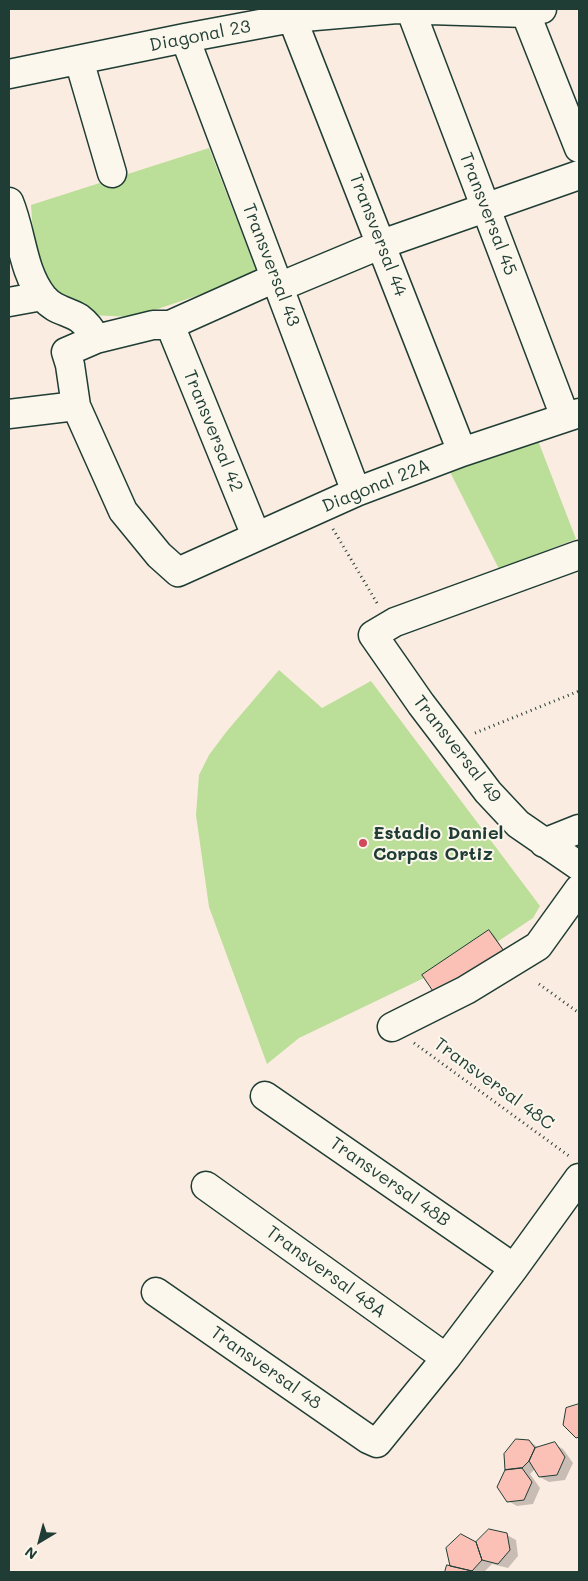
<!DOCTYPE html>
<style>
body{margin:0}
#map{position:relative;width:588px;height:1581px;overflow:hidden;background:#fbece1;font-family:Mali,sans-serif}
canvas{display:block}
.frame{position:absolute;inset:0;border:10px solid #1f3d34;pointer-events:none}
.north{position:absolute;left:15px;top:1516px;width:50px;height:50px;-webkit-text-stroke:4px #fbf7ec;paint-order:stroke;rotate:217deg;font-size:14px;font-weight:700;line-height:20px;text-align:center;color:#1f3d34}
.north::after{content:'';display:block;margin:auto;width:18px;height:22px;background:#1f3d34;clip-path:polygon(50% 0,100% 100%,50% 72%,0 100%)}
</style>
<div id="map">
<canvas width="588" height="1581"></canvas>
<div class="frame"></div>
<div class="north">N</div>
</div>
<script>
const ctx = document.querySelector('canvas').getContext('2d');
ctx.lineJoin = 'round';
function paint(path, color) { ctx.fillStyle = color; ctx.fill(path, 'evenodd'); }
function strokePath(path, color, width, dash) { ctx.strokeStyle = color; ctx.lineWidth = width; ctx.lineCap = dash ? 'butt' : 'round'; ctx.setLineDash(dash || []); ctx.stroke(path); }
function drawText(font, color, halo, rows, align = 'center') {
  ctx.font = font + ' Mali,sans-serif'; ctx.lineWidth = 4; ctx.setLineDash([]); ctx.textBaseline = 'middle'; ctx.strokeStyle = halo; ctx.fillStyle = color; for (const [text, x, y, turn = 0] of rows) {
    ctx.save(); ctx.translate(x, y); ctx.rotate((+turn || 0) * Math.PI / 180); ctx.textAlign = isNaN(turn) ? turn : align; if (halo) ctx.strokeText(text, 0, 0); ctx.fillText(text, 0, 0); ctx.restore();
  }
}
paint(new Path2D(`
 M 209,148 L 258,275 L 134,317 L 89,315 L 51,294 L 34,246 L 31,205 Z
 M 537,438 L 576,539 L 499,569 L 449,470 Z
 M 279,670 L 322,708 L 371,681 L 540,906 L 533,918 L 497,942 L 489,930 L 423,975 L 424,978 L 299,1038 L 267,1064 L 209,907 L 196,815 L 199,775 L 209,755 L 227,731 Z`), '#bbde98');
paint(new Path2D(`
 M 489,931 L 493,934 L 509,957 L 444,1001 Z
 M 529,1441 L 539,1448 L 554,1444 L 563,1449 L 573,1463 L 565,1480 L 549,1482 L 540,1477 L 535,1469 L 530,1474 L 540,1488 L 533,1504 L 517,1506 L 508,1501 Z
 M 507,1535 L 516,1540 L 518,1556 L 508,1568 L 492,1564 L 484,1572 L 447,1572 L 448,1566 L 456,1569 L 476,1543 Z`), '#0003');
const building = new Path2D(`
 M 489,930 L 506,954 L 439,1000 L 422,975 Z
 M 579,1404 L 579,1437 L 576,1438 L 563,1425 L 566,1408 Z
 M 516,1439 L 529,1440 L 535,1448 L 529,1461 L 522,1468 L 505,1470 L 504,1454 Z
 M 555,1442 L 565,1457 L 557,1475 L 539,1477 L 529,1461 L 535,1448 Z
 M 522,1468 L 532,1482 L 524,1500 L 507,1502 L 497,1487 L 505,1470 Z
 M 489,1529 L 507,1533 L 510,1550 L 498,1564 L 482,1560 L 476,1542 Z
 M 461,1534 L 476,1542 L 482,1560 L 472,1571 L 450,1566 L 446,1548 Z
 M 447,1565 L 472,1571 L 474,1572 L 445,1572 Z`);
paint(building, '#fcc1b6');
strokePath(building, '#1f3d34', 1);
const minor = new Path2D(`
 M 524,9 L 579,148
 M 411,11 L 565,417
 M 292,18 L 462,452
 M 185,38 L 356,492
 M 79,60 L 112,173
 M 9,74 L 185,38 L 292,18 L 397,9 L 526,13 L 542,9
 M 9,202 C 22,233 22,271 43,297 C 55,311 66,310 79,318 C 87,324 92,331 96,339
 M 275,278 L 170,325 L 153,325 L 96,339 L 66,352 L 70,365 L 76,406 L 123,511 L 159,555 L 178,572 L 356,492 L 462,452 L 579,413
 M 279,287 L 382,244 L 579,175
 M 9,302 L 42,296
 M 170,325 L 256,536
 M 9,414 L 76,406
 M 579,555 L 395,622 L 373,635 L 421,704 L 488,792 L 518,824 L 579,866
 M 544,843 L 579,829
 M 392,1027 L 466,990 L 538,946 L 579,889
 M 265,1096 L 514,1268
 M 206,1186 L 446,1358
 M 156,1292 L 368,1439 L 377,1443 L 446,1358 L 514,1268 L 579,1178`);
strokePath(minor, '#1f3d34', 31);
strokePath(new Path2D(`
 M 333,529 L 377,603
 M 475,733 L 579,691
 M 539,984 L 579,1013
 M 414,1043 L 569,1156`), '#1f3d34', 3, [1, 4]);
strokePath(minor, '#fbf7ec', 28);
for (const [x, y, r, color] of [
 [363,843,5,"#d1495b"]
]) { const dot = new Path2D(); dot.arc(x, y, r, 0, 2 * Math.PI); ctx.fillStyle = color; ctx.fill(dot); strokePath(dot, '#fbf7ec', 2); }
drawText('18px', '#1f3d34', '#fbf7ec', [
 ["Diagonal 23",200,36,-11],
 ["Transversal 45",488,214,69],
 ["Transversal 44",378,235,69],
 ["Transversal 43",271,265,69],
 ["Transversal 42",213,431,68],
 ["Diagonal 22A",376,486,-22],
 ["Transversal 49",457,749,52],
 ["Transversal 48C",494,1084,36],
 ["Transversal 48B",390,1182,35],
 ["Transversal 48A",326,1272,36],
 ["Transversal 48",266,1368,35]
]);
drawText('bold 18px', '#1f3d34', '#fbf7ec', [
 ["Estadio Daniel",373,833],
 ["Corpas Ortiz",373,854]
], 'left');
</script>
